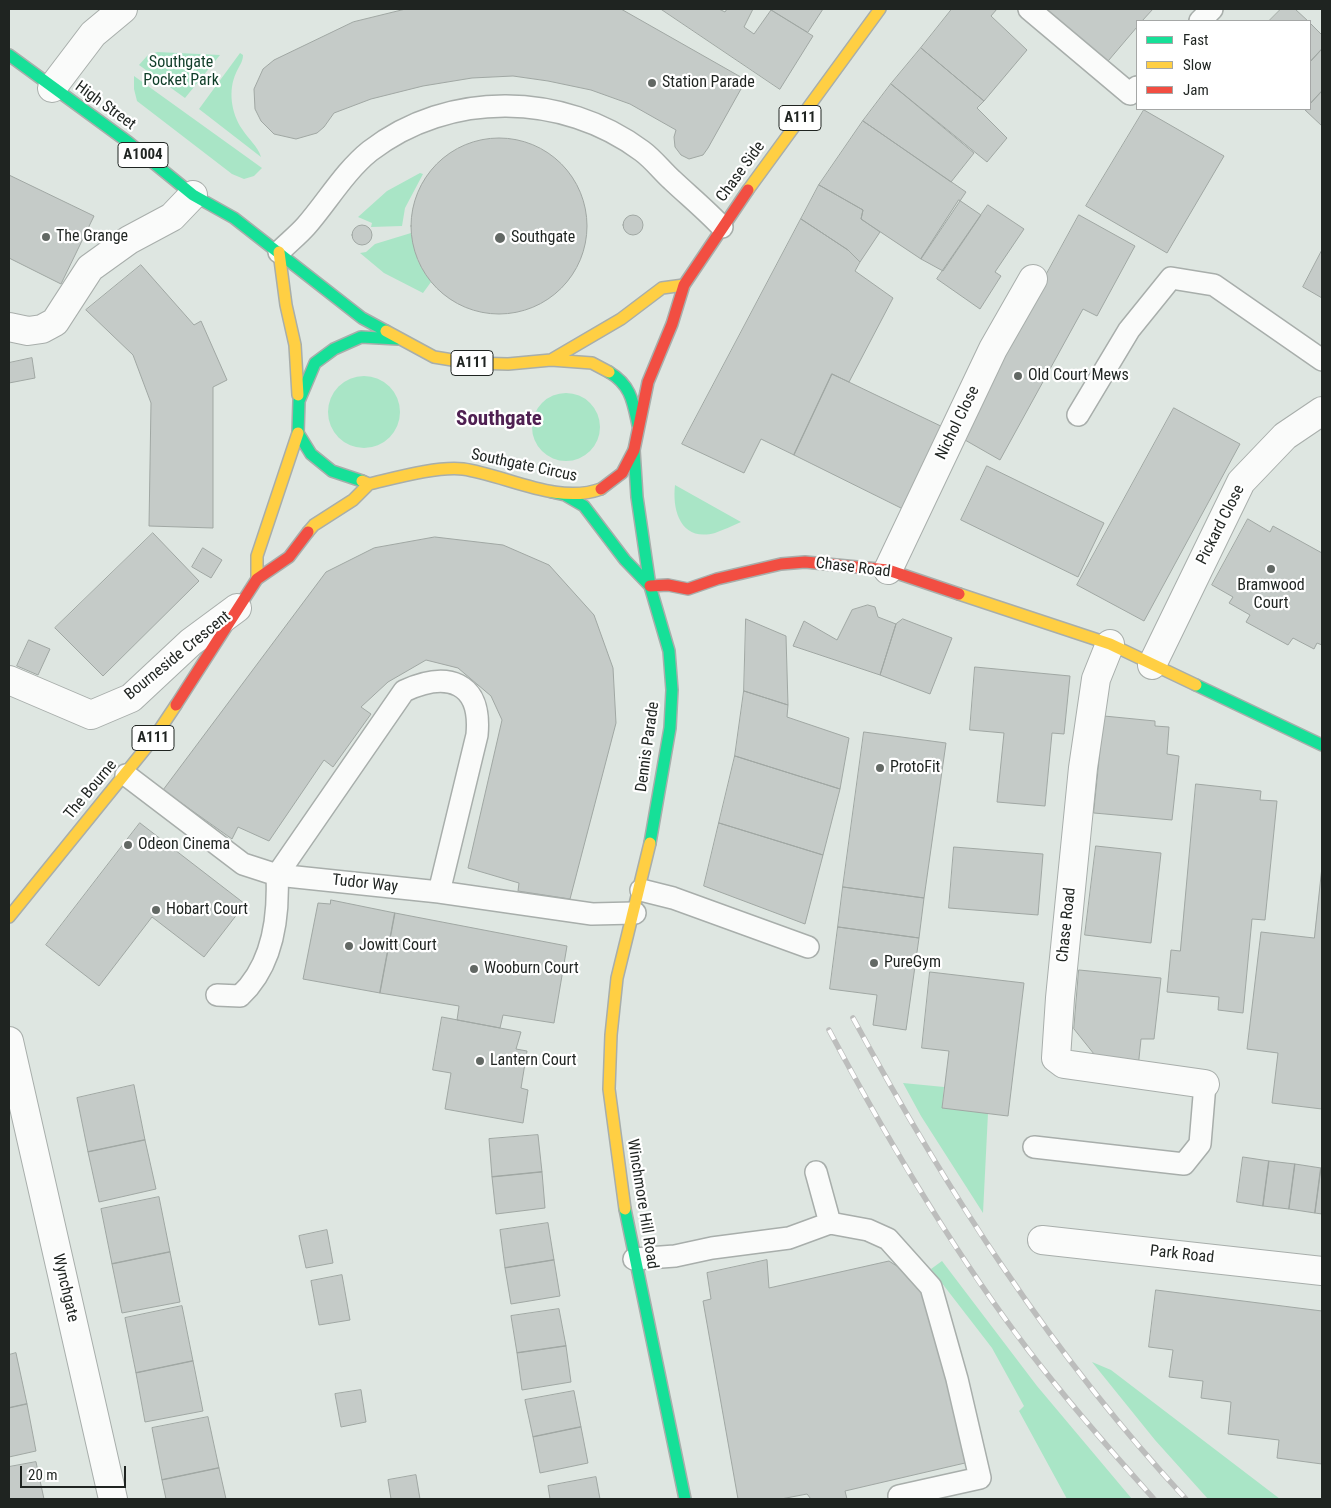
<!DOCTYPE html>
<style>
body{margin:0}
#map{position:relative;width:1331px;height:1508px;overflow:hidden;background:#dee6e1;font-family:"Roboto Condensed",sans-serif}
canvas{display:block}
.frame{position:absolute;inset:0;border:10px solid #1f2421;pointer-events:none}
.legend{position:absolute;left:1136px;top:20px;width:175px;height:90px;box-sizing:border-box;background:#fff;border:1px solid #a5a7a6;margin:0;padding:6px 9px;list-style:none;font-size:15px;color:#1f2421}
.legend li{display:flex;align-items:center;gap:10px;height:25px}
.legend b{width:25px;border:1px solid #a5a7a6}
.scale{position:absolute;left:20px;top:1466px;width:106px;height:22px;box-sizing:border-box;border:2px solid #1f2421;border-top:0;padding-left:6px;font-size:15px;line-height:18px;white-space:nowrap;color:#1f2421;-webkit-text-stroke:4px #fff;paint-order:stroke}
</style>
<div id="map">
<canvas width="1331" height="1508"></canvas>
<div class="frame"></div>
<ul class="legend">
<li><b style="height:6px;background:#16e098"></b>Fast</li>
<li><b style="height:6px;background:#ffcf43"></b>Slow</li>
<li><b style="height:6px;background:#f24e42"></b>Jam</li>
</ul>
<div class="scale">20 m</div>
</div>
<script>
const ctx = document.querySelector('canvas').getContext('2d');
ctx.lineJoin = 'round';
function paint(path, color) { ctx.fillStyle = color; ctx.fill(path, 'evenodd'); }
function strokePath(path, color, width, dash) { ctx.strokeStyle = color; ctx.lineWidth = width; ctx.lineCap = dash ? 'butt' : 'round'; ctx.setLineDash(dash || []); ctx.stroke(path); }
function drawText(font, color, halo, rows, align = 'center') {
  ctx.font = font + ' "Roboto Condensed",sans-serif'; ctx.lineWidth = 4.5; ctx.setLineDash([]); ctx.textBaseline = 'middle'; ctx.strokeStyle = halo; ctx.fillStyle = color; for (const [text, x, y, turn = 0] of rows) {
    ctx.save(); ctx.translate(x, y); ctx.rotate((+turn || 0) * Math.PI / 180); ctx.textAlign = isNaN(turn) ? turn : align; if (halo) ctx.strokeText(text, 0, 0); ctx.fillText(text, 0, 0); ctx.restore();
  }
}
paint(new Path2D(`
 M 157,52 L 220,55 L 185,98 L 139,65 L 147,56 Z
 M 240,53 L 243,55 C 243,62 239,66 236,73 C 228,90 231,113 242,129 C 248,139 258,146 261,157 L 199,109 Z
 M 134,76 L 262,168 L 254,176 L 244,179 L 232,174 L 137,101 L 134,89 Z
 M 420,173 L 423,174 L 405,208 L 402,226 L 371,227 L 372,223 L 358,217 L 387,191 Z
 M 411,233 L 418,261 L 431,282 L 423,293 L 384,273 L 360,253 L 366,252 L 375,244 Z
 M328 412a36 36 0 1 1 72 0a36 36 0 1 1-72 0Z
 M532 427a34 34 0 1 1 68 0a34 34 0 1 1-68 0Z
 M 675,485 L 741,522 C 732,526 723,530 715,533 C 681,542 672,511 675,485 Z
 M 903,1083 L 944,1087 L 942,1108 L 988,1113 L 983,1213 L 921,1116 Z
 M 942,1261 L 1037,1386 L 1132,1499 L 1067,1499 L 1019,1411 L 1024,1406 L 992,1348 L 931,1269 Z
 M 1092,1362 L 1111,1370 L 1280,1499 L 1208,1499 L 1155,1440 Z`), '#a9e5c6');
const building = new Path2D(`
 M 406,9 L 621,9 L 746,80 L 708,148 L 703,155 L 689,159 L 681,155 L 675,147 L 674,137 L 676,130 L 630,104 L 591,90 L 548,81 L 513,76 L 472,78 L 423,86 L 371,99 L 334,113 L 324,127 L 317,133 L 296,139 L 274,134 L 261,121 L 255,109 L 254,89 L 263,69 L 274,60 L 353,22 Z
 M 661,9 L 719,9 L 725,12 L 727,9 L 753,9 L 744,27 L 754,34 L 771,10 L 813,36 L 780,89 Z
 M 770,9 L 823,9 L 808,32 Z
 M 952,9 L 997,9 L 991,16 L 1027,50 L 984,101 L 921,48 Z
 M 1033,9 L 1153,9 L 1142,21 L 1137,21 L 1137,27 L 1103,67 Z
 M 1281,9 L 1295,9 L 1308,21 L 1269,21 Z
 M 1310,23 L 1322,35 L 1322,49 L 1310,62 Z
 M 921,48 L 984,101 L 977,108 L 1007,138 L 987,162 L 891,84 Z
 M 1322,49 L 1322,91 L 1310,104 L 1310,62 Z
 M 891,84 L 974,153 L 951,182 L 863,121 Z
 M 1322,91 L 1322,126 L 1305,110 L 1310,109 L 1310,104 Z
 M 1144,110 L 1224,156 L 1167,253 L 1086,206 Z
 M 863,121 L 966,192 L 921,259 L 861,219 L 863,210 L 819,185 Z
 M411 226a88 88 0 1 1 176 0a88 88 0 1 1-176 0Z
 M 9,175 L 94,216 L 61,284 L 9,258 Z
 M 819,185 L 863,210 L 861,219 L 880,232 L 860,262 L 848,250 L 801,219 Z
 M 959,200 L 981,215 L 943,271 L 921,259 Z
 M 988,205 L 1024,229 L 995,272 L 1001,276 L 980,309 L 937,279 Z
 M623 225a10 10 0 1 1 20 0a10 10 0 1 1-20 0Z
 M 1079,215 L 1135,246 L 1097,316 L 1083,309 L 1000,460 L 958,436 Z
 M 801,219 L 848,250 L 860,262 L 855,271 L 893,298 L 849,382 L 832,374 L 794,455 L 761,439 L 744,473 L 682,444 Z
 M352 235a10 10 0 1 1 20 0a10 10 0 1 1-20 0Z
 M 1322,250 L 1322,298 L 1303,287 Z
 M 141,265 L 194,325 L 201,321 L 227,380 L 213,387 L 213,528 L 149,526 L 151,403 L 133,355 L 86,310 Z
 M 32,358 L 35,378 L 9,383 L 9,363 Z
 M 832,374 L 947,429 L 907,511 L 794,455 Z
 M 1174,408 L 1240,444 L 1144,621 L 1077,585 Z
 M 987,466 L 1104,523 L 1078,577 L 961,520 Z
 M 1248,519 L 1270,532 L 1273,526 L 1322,553 L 1322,645 L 1317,643 L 1314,649 L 1293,638 L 1288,645 L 1246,622 L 1250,615 L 1229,603 L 1233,597 L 1212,585 Z
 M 153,533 L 199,581 L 103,676 L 55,628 Z
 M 435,537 L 503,545 L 549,565 L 594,615 L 613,668 L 616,723 L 570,899 L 518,891 L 519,883 L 468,868 L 502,720 L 491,696 L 458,668 L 426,660 L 388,682 L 361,707 L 371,714 L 333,767 L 324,760 L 269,841 L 238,827 L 232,839 L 163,790 L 326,572 L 374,548 Z
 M 203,548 L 222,560 L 211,578 L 192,567 Z
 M 868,605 L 875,607 L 878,617 L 896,624 L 880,675 L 793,646 L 804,621 L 837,640 L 852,610 Z
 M 746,619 L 786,636 L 788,705 L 744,691 Z
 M 903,619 L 952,638 L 930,694 L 880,675 L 896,624 Z
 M 29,640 L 50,649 L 38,675 L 17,666 Z
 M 975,667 L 1070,676 L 1064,734 L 1052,733 L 1045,806 L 997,802 L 1004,733 L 970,730 Z
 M 744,691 L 788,705 L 787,717 L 849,738 L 840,789 L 735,756 Z
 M 1104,716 L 1155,721 L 1155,726 L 1169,727 L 1167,754 L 1179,756 L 1172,820 L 1094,813 Z
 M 864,732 L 946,743 L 924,898 L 843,887 Z
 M 735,756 L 840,789 L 823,855 L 719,823 Z
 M 1196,784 L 1261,791 L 1260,800 L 1277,801 L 1265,920 L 1252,919 L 1243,1013 L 1218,1010 L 1219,997 L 1167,992 L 1171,950 L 1180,951 Z
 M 140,823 L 245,904 L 204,957 L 152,917 L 99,986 L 46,945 Z
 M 719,823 L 823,855 L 805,924 L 704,886 Z
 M 1096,846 L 1161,853 L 1151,943 L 1085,935 Z
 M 954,847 L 1043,854 L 1038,915 L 949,908 Z
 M 1322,867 L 1322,1109 L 1272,1103 L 1278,1053 L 1247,1049 L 1261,932 L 1314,938 Z
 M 843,887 L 924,898 L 919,938 L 838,927 Z
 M 331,900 L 395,913 L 380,993 L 303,979 L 318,903 L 330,904 Z
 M 395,913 L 567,946 L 554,1023 L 503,1015 L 500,1028 L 457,1020 L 459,1006 L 380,993 Z
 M 838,927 L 919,938 L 906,1030 L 873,1025 L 877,995 L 830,989 Z
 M 1079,970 L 1161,978 L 1154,1039 L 1141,1039 L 1138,1068 L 1102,1064 L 1074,1029 Z
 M 930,972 L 1024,983 L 1008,1116 L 942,1108 L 949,1051 L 922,1048 Z
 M 442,1017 L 521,1032 L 516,1049 L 527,1051 L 521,1088 L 528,1090 L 523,1123 L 445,1109 L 451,1073 L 433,1070 Z
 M 134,1085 L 145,1140 L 88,1152 L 77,1098 Z
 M 538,1135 L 542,1172 L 492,1177 L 489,1139 Z
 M 145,1140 L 156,1189 L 99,1202 L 88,1152 Z
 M 1243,1157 L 1269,1161 L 1263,1206 L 1237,1202 Z
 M 1269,1161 L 1295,1164 L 1289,1209 L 1263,1206 Z
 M 1295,1164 L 1321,1168 L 1315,1213 L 1289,1209 Z
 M 1321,1168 L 1322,1168 L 1322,1214 L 1315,1213 Z
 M 542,1172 L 545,1208 L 496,1214 L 492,1177 Z
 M 159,1197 L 170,1252 L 112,1264 L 101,1209 Z
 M 548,1223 L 554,1260 L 505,1268 L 500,1230 Z
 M 327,1230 L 333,1263 L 306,1268 L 299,1236 Z
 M 170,1252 L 180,1302 L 122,1313 L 112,1264 Z
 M 554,1260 L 560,1296 L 511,1304 L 505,1268 Z
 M 767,1260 L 769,1288 L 889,1261 L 929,1287 L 950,1378 L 965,1463 L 845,1491 L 847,1499 L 811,1499 L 807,1494 L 781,1499 L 738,1499 L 703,1301 L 711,1299 L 707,1273 Z
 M 342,1275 L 350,1320 L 319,1325 L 311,1281 Z
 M 1156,1290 L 1322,1311 L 1322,1464 L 1277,1458 L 1279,1440 L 1228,1434 L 1231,1402 L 1201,1398 L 1203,1381 L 1169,1377 L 1173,1350 L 1149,1347 Z
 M 182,1306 L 193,1361 L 136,1373 L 125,1318 Z
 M 559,1309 L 566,1346 L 517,1353 L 511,1316 Z
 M 566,1346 L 571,1382 L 522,1390 L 517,1353 Z
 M 16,1353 L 27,1404 L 9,1408 L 9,1355 Z
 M 193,1361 L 203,1411 L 145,1422 L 136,1373 Z
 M 361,1390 L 366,1422 L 341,1427 L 335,1394 Z
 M 574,1391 L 581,1427 L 533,1437 L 525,1400 Z
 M 27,1404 L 36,1451 L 9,1457 L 9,1408 Z
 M 208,1417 L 219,1468 L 162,1480 L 152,1428 Z
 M 581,1427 L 588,1463 L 540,1473 L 533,1437 Z
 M 36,1462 L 44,1499 L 9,1499 L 9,1467 Z
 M 219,1468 L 226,1499 L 166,1499 L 162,1480 Z
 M 416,1475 L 420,1499 L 391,1499 L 388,1480 Z
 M 596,1477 L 600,1499 L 550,1499 L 548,1486 Z`);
paint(building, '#c5cbc8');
strokePath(building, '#a0a7a3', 1);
const lane = new Path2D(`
 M 1029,9 L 1130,94 L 1137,87
 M 1200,21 L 1212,9
 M 279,252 C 288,243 298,235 306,226 C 327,202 345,171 370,151 C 449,90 563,92 642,151 C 653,159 662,171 672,180 C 689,196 706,210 722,227
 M 1078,415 L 1129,330 L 1171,278 L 1214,285 L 1322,360
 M 126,775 L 243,864 L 277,875 L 439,892 L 592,914 L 635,913
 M 641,890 L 673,898 L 808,947
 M 217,995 L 240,996 C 273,965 279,918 277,875 L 404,691 C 447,671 482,681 477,735 L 439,892
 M 1034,1147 L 1184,1164 L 1200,1144 L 1205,1084
 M 830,1223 L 868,1230 L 888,1239 L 931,1287 L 957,1379 L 980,1478 L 899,1496
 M 634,1259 L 675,1256 L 712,1248 L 789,1238 L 830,1223 L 816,1172`);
const street = new Path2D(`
 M 52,88 L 93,34 L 123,9
 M 9,327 L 28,331 L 42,329 L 55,322 L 90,268 L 129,240 L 172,217 L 193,195
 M 888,570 L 993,349 L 1033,279
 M 1110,644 L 1096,679 L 1083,768 L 1060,998 L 1056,1058 L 1064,1064 L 1205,1084
 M 1152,665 L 1241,482 L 1285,436 L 1322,411
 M 9,680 L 91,715 L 131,698 L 191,642 L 237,608
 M 9,1041 L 113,1499
 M 1042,1240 L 1322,1271`);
const fast = new Path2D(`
 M 9,55 L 128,142 L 193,195 L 234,218 L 362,318 L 386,331
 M 609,372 C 631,385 633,402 638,425
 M 634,450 L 637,497 L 650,586 L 669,651 L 672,690 L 670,728 L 650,843
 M 362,481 L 332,471 L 311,454 L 298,433 L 299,401 L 315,363 L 334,349 L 361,337 L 398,339
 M 552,492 L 565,495 L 584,506 L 625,560 L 650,586
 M 1196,685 L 1322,745
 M 625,1209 L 685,1499`);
const slow = new Path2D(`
 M 748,190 L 880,9
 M 279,252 L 286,305 L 295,345 L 298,395
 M 386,331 L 434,357 L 471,363 L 508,364 L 551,360 L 592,363 L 609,372
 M 551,360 L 621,319 L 662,288 L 684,285
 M 362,481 L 369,484 C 395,478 437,466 463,469 C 506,475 557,505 601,489
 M 308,532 L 314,525 L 353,500 L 369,484
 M 257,579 L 257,556 L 298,433
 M 959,594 L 1110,644 L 1196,685
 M 9,917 L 154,738 L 176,705
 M 625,1209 L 609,1089 L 611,1035 L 617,978 L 650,843`);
const jam = new Path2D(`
 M 601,489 L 622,473 L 634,450 L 648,382 L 672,324 L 684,285 L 748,190
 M 650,586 L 668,585 L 688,589 L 717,579 L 781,564 L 805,562 L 888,570 L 959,594
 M 176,705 L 257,579 L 289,557 L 308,532`);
strokePath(lane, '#a8aeab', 24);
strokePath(street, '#a8aeab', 30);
strokePath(fast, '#a8aeab', 14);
strokePath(slow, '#a8aeab', 14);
strokePath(jam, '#a8aeab', 14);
strokePath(lane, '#fafbfa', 21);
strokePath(street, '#fafbfa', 28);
strokePath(fast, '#16e098', 11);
strokePath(slow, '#ffcf43', 11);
strokePath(jam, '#f24e42', 11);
const rail = new Path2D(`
 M 853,1018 C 946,1190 1053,1356 1186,1499
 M 829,1030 C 888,1141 953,1251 1029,1351 C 1069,1403 1111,1451 1154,1499`);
strokePath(rail, '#bcbdbc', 5.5);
strokePath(rail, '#fff', 4, [11]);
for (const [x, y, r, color] of [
 [652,83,5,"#626864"],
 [46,237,5,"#626864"],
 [500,238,6,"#626864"],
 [1018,376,5,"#626864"],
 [1271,569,5,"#626864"],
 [880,768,5,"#626864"],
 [128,845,5,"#626864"],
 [156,910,5,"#626864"],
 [349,946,5,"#626864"],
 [874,963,5,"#626864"],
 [474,969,5,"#626864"],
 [480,1061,5,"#626864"]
]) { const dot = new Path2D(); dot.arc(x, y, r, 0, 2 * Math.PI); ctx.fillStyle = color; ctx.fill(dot); strokePath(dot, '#fff', 2); }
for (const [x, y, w] of [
 [800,118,42],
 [143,155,50],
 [472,363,42],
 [153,738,42]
]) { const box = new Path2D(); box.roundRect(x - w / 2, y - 12.5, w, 25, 4); ctx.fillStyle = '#fff'; ctx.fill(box); strokePath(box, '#1f2421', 1); }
drawText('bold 15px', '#1f2421', null, [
 ["A111",800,118],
 ["A1004",143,155],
 ["A111",472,363],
 ["A111",153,738]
]);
drawText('16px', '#0f3d28', '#fff', [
 ["Southgate",181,63],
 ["Pocket Park",181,81]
]);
drawText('16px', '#1f2421', '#fff', [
 ["Station Parade",662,83],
 ["The Grange",56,237],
 ["Southgate",511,238],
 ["Old Court Mews",1028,376],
 ["Bramwood",1271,586,"center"],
 ["Court",1271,604,"center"],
 ["ProtoFit",890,768],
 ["Odeon Cinema",138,845],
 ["Hobart Court",166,910],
 ["Jowitt Court",359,946],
 ["PureGym",884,963],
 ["Wooburn Court",484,969],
 ["Lantern Court",490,1061]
], 'left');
drawText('16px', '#1f2421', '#fff', [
 ["High Street",105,106,36],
 ["Chase Side",741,172,-54],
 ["Nichol Close",958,423,-64],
 ["Southgate Circus",524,466,12],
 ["Pickard Close",1221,525,-63],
 ["Chase Road",853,568,7],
 ["Bourneside Crescent",178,656,-39],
 ["Dennis Parade",648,747,-82],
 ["The Bourne",91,790,-50],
 ["Tudor Way",365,884,6],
 ["Chase Road",1067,925,-84],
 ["Winchmore Hill Road",642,1204,81],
 ["Park Road",1182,1255,6],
 ["Wynchgate",65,1288,77]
]);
drawText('bold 21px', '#4f2052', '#fff', [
 ["Southgate",499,420]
]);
</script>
